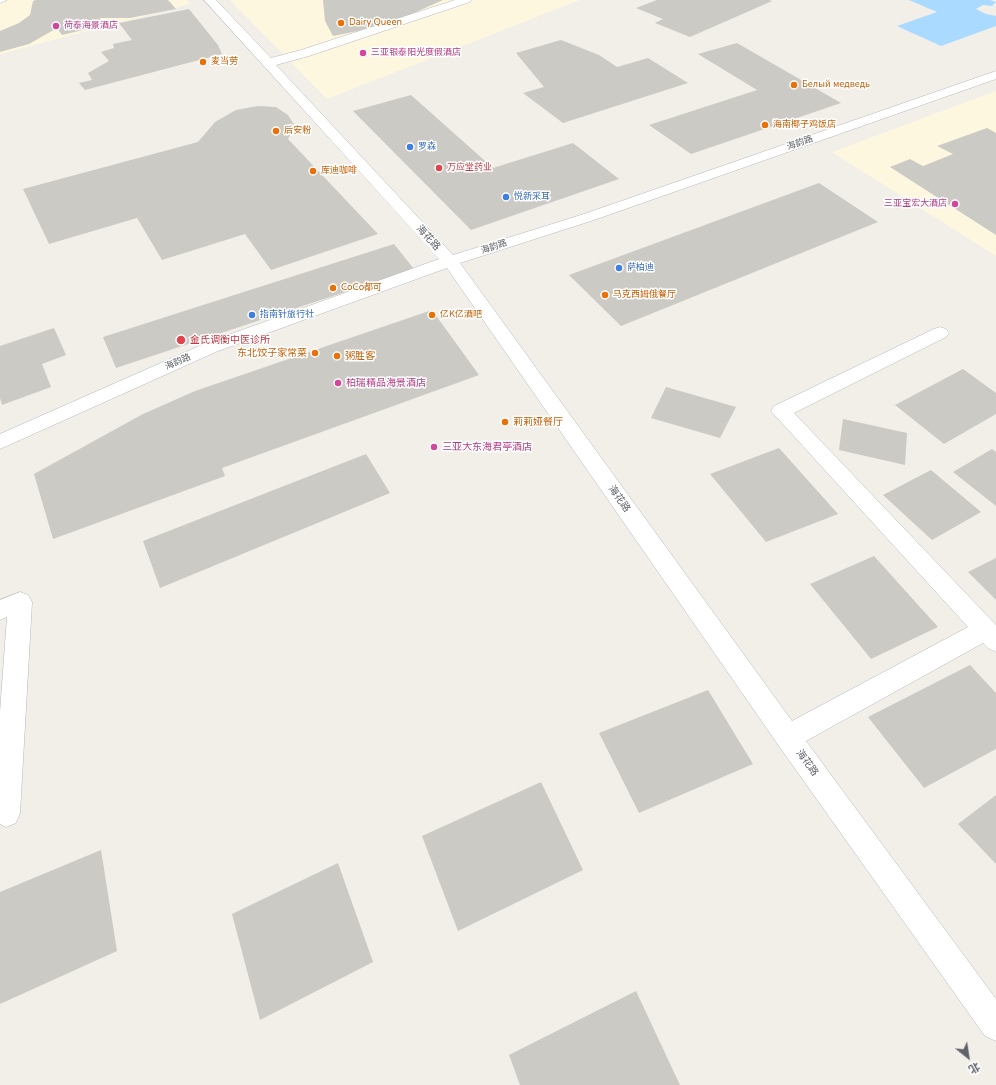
<!DOCTYPE html>
<meta charset="utf-8">
<style>
body{margin:0}
#map{position:relative;width:996px;height:1085px;overflow:hidden;background:#f1efe8;font-family:"Varela Round","Noto Sans SC",sans-serif}
canvas{display:block}
.north{position:absolute;left:948px;top:1037px;width:40px;height:40px;-webkit-text-stroke:3px #fff;paint-order:stroke;rotate:150deg;font-size:11px;font-weight:700;line-height:16px;text-align:center;color:#5f6368}
.north::after{content:'';display:block;margin:auto;width:14px;height:18px;background:#5f6368;clip-path:polygon(50% 0,100% 100%,50% 72%,0 100%)}
</style>
<div id="map">
<canvas width="996" height="1085"></canvas>
<div class="north">北</div>
</div>
<script>
const ctx = document.querySelector('canvas').getContext('2d');
ctx.lineJoin = 'round';
function paint(path, color) { ctx.fillStyle = color; ctx.fill(path, 'evenodd'); }
function strokePath(path, color, width, dash) { ctx.strokeStyle = color; ctx.lineWidth = width; ctx.lineCap = dash ? 'butt' : 'round'; ctx.setLineDash(dash || []); ctx.stroke(path); }
function drawText(font, color, halo, rows, align = 'center') {
  ctx.font = font + ' "Varela Round","Noto Sans SC",sans-serif'; ctx.lineWidth = 3; ctx.setLineDash([]); ctx.textBaseline = 'middle'; ctx.strokeStyle = halo; ctx.fillStyle = color; for (const [text, x, y, turn = 0] of rows) {
    ctx.save(); ctx.translate(x, y); ctx.rotate((+turn || 0) * Math.PI / 180); ctx.textAlign = isNaN(turn) ? turn : align; if (halo) ctx.strokeText(text, 0, 0); ctx.fillText(text, 0, 0); ctx.restore();
  }
}
paint(new Path2D(`
 M 0,0 L 187,0 L 190,4 L 0,54 Z
 M 230,0 L 580,0 L 327,99 Z
 M 996,91 L 996,256 L 832,152 Z`), '#fef7e0');
paint(new Path2D(`
 M 909,0 L 990,0 L 996,2 L 992,6 L 983,5 L 976,9 L 986,14 L 996,16 L 996,26 L 941,46 L 897,26 L 937,12 Z`), '#aadaff');
paint(new Path2D(`
 M 36,0 L 168,0 L 176,9 L 130,18 L 100,18 L 105,25 L 62,35 L 57,28 L 29,44 L 0,52 L 0,31 L 19,23 L 30,15 L 33,1 Z
 M 323,0 L 443,0 L 407,16 L 358,31 L 333,36 L 325,21 Z
 M 657,0 L 769,0 L 772,1 L 690,37 L 655,23 L 663,19 L 636,8 Z
 M 189,9 L 218,45 L 222,54 L 85,90 L 79,83 L 92,80 L 88,73 L 109,61 L 101,52 L 114,48 L 113,44 L 132,40 L 119,23 Z
 M 561,40 L 599,55 L 617,67 L 648,58 L 688,83 L 563,123 L 523,93 L 544,87 L 516,53 Z
 M 737,43 L 841,103 L 691,154 L 649,125 L 757,90 L 698,54 Z
 M 411,95 L 493,168 L 573,143 L 619,179 L 471,230 L 353,111 Z
 M 258,106 L 276,107 L 288,115 L 295,126 L 288,139 L 378,234 L 271,270 L 245,234 L 162,260 L 137,218 L 49,244 L 23,189 L 198,142 L 215,122 L 236,110 Z
 M 987,128 L 996,133 L 996,235 L 890,167 L 910,159 L 923,166 L 953,154 L 937,146 Z
 M 819,183 L 878,222 L 621,326 L 569,275 Z
 M 394,244 L 414,269 L 116,368 L 103,337 Z
 M 432,310 L 479,375 L 222,468 L 225,476 L 53,539 L 34,474 L 143,414 L 195,391 Z
 M 54,328 L 66,355 L 42,364 L 51,387 L 2,405 L 0,398 L 0,346 Z
 M 963,369 L 996,393 L 996,414 L 944,444 L 895,405 Z
 M 666,387 L 736,407 L 720,438 L 651,418 Z
 M 843,419 L 907,433 L 905,465 L 839,450 Z
 M 779,448 L 838,514 L 766,542 L 710,474 Z
 M 992,449 L 996,452 L 996,506 L 953,472 Z
 M 366,454 L 390,493 L 160,588 L 143,541 Z
 M 931,470 L 981,512 L 932,540 L 883,495 Z
 M 874,556 L 938,627 L 871,659 L 810,584 Z
 M 996,558 L 996,600 L 968,572 Z
 M 970,665 L 996,693 L 996,749 L 924,788 L 868,717 Z
 M 708,690 L 753,764 L 639,813 L 599,733 Z
 M 541,782 L 583,870 L 458,931 L 422,836 Z
 M 996,795 L 996,864 L 958,824 Z
 M 101,850 L 117,951 L 0,1004 L 0,892 Z
 M 338,863 L 373,962 L 260,1020 L 232,914 Z
 M 636,991 L 680,1085 L 520,1085 L 509,1055 Z`), '#cccac5');
const minor = new Path2D(`
 M 0,0 L 7,0 L 0,3 Z
 M 204,0 L 216,0 L 271,58 L 301,50 L 455,0 L 472,0 L 470,2 L 309,56 L 276,65 L 453,255 L 584,214 L 996,71 L 996,79 L 594,220 L 460,263 L 792,721 L 968,627 L 771,411 L 774,406 L 934,329 L 940,327 L 946,329 L 949,333 L 946,337 L 794,413 L 996,625 L 996,652 L 988,648 L 983,643 L 806,741 L 996,999 L 996,1041 L 985,1036 L 779,746 L 447,268 L 218,351 L 0,449 L 0,434 L 206,343 L 439,259 Z
 M 20,592 L 28,595 L 32,602 L 20,813 L 16,823 L 6,827 L 0,824 L 0,712 L 7,617 L 0,620 L 0,600 Z`);
strokePath(minor, '#b5b8bc', 1);
paint(minor, '#fff');
for (const [x, y, r, color] of [
 [341,23,4,"#e8710a"],
 [56,26,4,"#d1479c"],
 [363,53,4,"#d1479c"],
 [203,62,4,"#e8710a"],
 [794,85,4,"#e8710a"],
 [765,125,4,"#e8710a"],
 [276,131,4,"#e8710a"],
 [410,147,4,"#3f7fe0"],
 [439,168,4,"#e0444e"],
 [313,171,4,"#e8710a"],
 [506,197,4,"#3f7fe0"],
 [955,204,4,"#d1479c"],
 [619,268,4,"#3f7fe0"],
 [333,288,4,"#e8710a"],
 [605,295,4,"#e8710a"],
 [252,315,4,"#3f7fe0"],
 [432,315,4,"#e8710a"],
 [181,340,5,"#e0444e"],
 [315,353,4,"#e8710a"],
 [337,356,4,"#e8710a"],
 [338,383,4,"#d1479c"],
 [505,422,4,"#e8710a"],
 [434,447,4,"#d1479c"]
]) { const dot = new Path2D(); dot.arc(x, y, r, 0, 2 * Math.PI); ctx.fillStyle = color; ctx.fill(dot); strokePath(dot, '#fff', 1.5); }
drawText('9px', '#c56008', '#fff', [
 ["Dairy Queen",349,23],
 ["麦当劳",211,62],
 ["Белый медведь",802,85],
 ["海南椰子鸡饭店",773,125],
 ["后安粉",284,131],
 ["库迪咖啡",321,171],
 ["CoCo都可",341,288],
 ["马克西姆俄餐厅",613,295],
 ["亿K亿酒吧",440,315]
], 'left');
drawText('9px', '#b23c85', '#fff', [
 ["荷泰海景酒店",64,26],
 ["三亚银泰阳光度假酒店",371,53],
 ["三亚宝宏大酒店",947,204,"right"]
], 'left');
drawText('9px', '#5f6368', '#fff', [
 ["海韵路",800,143,-19],
 ["海韵路",494,247,-18],
 ["海韵路",178,362,-23]
]);
drawText('9px', '#366cbe', '#fff', [
 ["罗森",418,147],
 ["悦新采耳",514,197],
 ["萨柏迪",627,268],
 ["指南针旅行社",260,315]
], 'left');
drawText('9px', '#be3a42', '#fff', [
 ["万应堂药业",447,168]
], 'left');
drawText('10px', '#5f6368', '#fff', [
 ["海花路",428,238,48],
 ["海花路",619,499,55],
 ["海花路",807,763,54]
]);
drawText('10px', '#be3a42', '#fff', [
 ["金氏调衡中医诊所",190,340]
], 'left');
drawText('10px', '#c56008', '#fff', [
 ["东北饺子家常菜",307,353,"right"],
 ["粥胜客",345,356],
 ["莉莉娅餐厅",513,422]
], 'left');
drawText('10px', '#b23c85', '#fff', [
 ["柏瑞精品海景酒店",346,383],
 ["三亚大东海君亭酒店",442,447]
], 'left');
</script>
